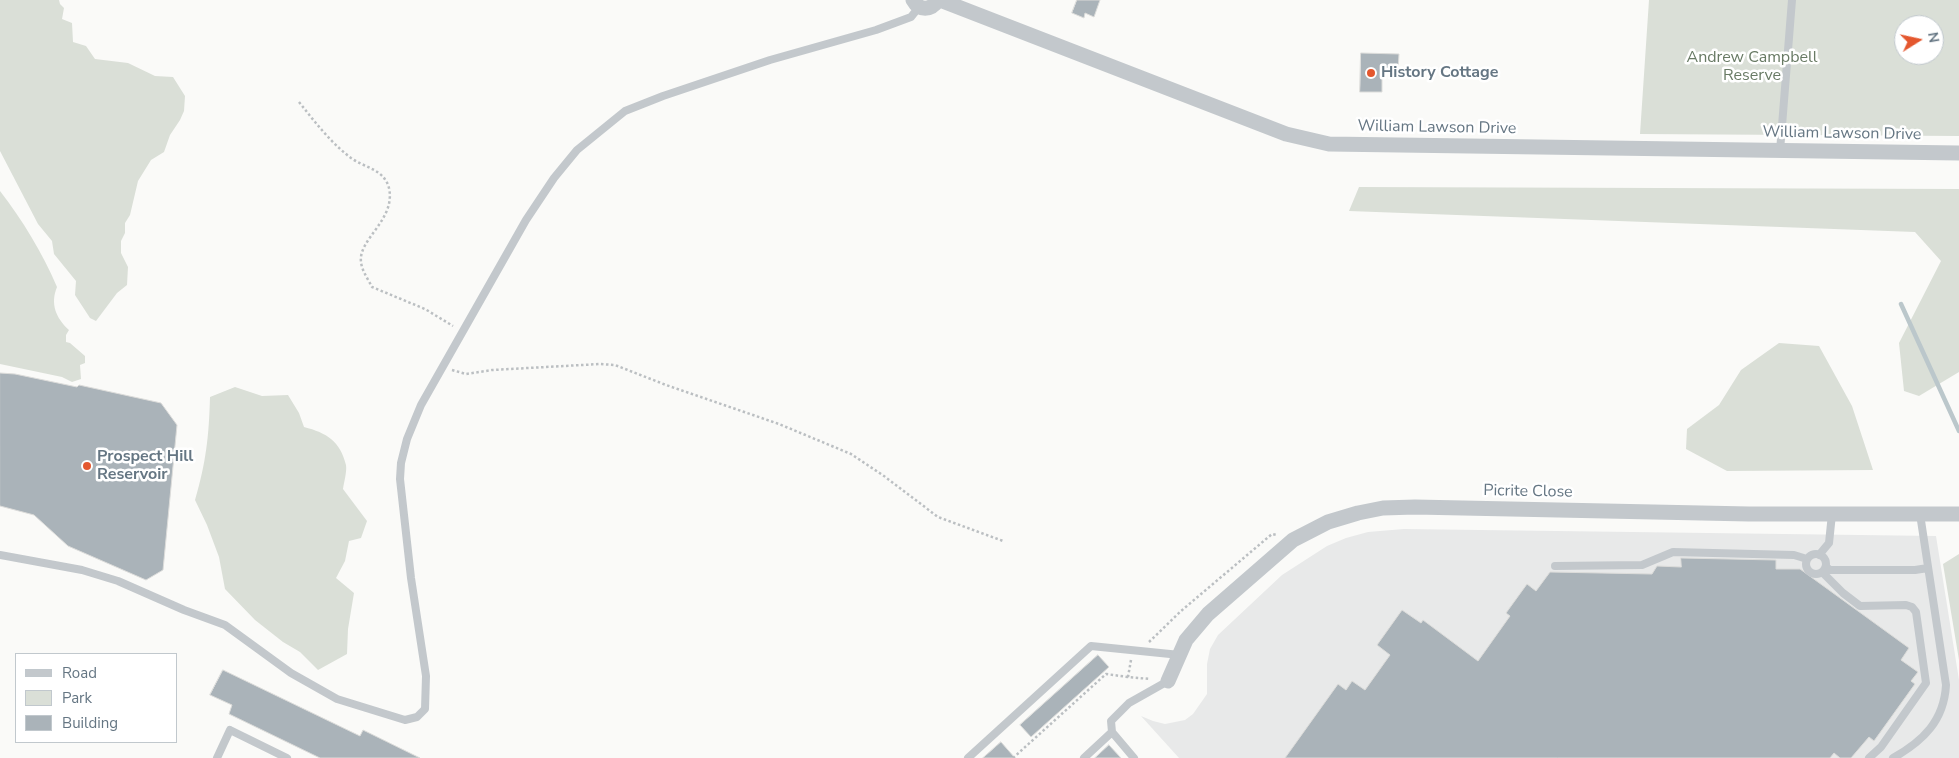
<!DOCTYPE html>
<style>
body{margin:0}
#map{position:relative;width:1959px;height:758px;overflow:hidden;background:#fafaf8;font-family:"Nunito Sans",sans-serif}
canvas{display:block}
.legend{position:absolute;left:15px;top:653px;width:162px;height:90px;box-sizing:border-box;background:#fff;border:1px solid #c1c8cd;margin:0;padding:6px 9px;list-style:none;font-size:15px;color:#657683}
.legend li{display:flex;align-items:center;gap:10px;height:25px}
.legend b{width:25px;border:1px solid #c1c8cd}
.north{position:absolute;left:1894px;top:15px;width:50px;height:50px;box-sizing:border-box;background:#fff;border:1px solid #c1c8cd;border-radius:50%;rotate:80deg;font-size:14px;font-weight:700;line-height:20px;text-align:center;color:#657683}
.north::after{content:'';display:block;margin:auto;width:18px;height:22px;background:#e4572e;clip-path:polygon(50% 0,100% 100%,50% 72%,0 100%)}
</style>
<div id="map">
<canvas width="1959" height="758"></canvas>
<ul class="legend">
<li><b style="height:6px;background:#c3c8cc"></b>Road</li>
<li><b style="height:14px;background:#dadfd7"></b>Park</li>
<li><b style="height:14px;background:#aab3b9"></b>Building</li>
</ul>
<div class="north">N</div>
</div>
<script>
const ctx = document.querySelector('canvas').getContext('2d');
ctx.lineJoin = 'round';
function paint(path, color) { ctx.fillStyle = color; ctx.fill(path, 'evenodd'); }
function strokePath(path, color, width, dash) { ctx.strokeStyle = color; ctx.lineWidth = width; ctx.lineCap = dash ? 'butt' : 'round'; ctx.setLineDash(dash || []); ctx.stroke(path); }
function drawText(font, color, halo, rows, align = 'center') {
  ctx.font = font + ' "Nunito Sans",sans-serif'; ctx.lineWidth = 5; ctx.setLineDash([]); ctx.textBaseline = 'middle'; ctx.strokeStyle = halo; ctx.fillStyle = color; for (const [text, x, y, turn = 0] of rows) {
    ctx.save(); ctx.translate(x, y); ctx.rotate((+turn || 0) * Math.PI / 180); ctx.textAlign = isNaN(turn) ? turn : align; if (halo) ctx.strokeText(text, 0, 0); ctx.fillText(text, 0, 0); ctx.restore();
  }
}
paint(new Path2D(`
 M 1404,529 L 1936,536 L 1959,680 L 1959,758 L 1179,758 L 1141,716 L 1153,721 L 1165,724 L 1185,720 L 1193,714 L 1207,694 L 1207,664 L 1210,649 L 1218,635 L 1282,575 L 1327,546 L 1346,538 L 1368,532 Z`), '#e8e9e9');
paint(new Path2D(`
 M 0,0 L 59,0 L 60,4 L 64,8 L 62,19 L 72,23 L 73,42 L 86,46 L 95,59 L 128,63 L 155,76 L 173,77 L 185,96 L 184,111 L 180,120 L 170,135 L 164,152 L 151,160 L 138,181 L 130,215 L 125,223 L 125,233 L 121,241 L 121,253 L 128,267 L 127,285 L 117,293 L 96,321 L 90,318 L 75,295 L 76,281 L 54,254 L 52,241 L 38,224 L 0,151 Z
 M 1649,0 L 1959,0 L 1959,136 L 1640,134 ZM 1904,25 L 1934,25 L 1934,55 L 1904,55 Z
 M 1359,187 L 1959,189 L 1959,372 L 1919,396 L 1904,391 L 1899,343 L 1941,261 L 1915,232 L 1349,211 Z
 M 0,191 C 23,221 42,252 57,287 C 50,304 56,318 69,330 L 66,335 L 66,342 L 70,343 L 85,356 L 85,363 L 80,365 L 81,379 L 72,382 L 62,377 L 0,364 Z
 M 1779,343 L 1819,346 L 1852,406 L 1873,470 L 1727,471 L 1686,449 L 1687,429 L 1719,405 L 1741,370 Z
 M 235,387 L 262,396 L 288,395 L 299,413 L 304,427 C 327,433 340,441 346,465 C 347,472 344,482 343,489 L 367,521 L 361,538 L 349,541 L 345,561 L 336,578 L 354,593 L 348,629 L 347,654 L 318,670 L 300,652 L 283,642 L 255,620 L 225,589 L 219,557 L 207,525 L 195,500 C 206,463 209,436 210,397 Z
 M 1959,554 L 1959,660 L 1943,564 Z`), '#dadfd7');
strokePath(new Path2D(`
 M 1901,304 L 1959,431`), '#bbc7cb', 4.5);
const building = new Path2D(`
 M 1077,0 L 1100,0 L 1094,17 L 1085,13 L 1084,18 L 1072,13 Z
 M 1361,53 L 1399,54 L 1398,72 L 1382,71 L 1382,92 L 1360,92 Z
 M 0,373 L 15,374 L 77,387 L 79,385 L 161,403 L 177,425 L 163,570 L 146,580 L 68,546 L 34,515 L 0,506 Z
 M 1681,558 L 1776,560 L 1776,569 L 1800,569 L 1909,648 L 1901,660 L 1918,672 L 1911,681 L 1915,684 L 1874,741 L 1869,737 L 1851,758 L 1840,758 L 1834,753 L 1830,758 L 1285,758 L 1338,684 L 1346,690 L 1352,681 L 1365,690 L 1390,655 L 1377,645 L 1402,610 L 1421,623 L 1423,620 L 1478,661 L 1510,616 L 1506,613 L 1527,584 L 1536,591 L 1550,572 L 1652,574 L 1657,566 L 1681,567 Z
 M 1098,655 L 1109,667 L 1031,737 L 1020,725 Z
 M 223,670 L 360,736 L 363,730 L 420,758 L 320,758 L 229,714 L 232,705 L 210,695 Z
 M 1001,742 L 1015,758 L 983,758 Z
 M 1109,745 L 1121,758 L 1095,758 Z`);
paint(building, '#aab3b9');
strokePath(building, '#dcdcda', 1);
strokePath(new Path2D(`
 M 299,102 C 315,122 330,142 351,158 C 365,168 384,169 389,188 C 396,220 358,239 361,262 C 362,271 368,279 372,287 L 425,309 L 453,326
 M 452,370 L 466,374 L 492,370 L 600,364 L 615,365 L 666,385 L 779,424 L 851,454 L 884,476 L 938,517 L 1003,541
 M 1149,642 L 1181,611 L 1272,534 L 1277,535
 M 1131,660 L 1128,677 L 1150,679
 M 1013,758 L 1106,674 L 1128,677`), '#bbbfc2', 2.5, [2.5, 2.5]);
strokePath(new Path2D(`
 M 1780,151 L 1792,0
 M1806 564a10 10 0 1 1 20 0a10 10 0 1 1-20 0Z
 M 0,555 L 82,570 L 118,581 L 184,610 L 225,625 L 291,673 L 337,699 L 405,720 L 417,717 L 425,709 L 426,676 L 411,578 L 400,479 L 401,463 L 407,439 L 421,405 L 526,220 L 554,178 L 577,150 L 625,111 L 663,96 L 770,60 L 876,30 L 911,17 L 919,7
 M 1819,555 L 1829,543 L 1832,514
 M 1555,566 L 1642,565 L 1673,552 L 1794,555 L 1807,559
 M 1826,567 L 1830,570 L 1915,570 L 1928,568
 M 1822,572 L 1843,593 L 1860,606 L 1906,605 L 1912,607 L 1916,612 L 1926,683 L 1881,747 L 1869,758
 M 1112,732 L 1134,758
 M 217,758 L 230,730 L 287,758
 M 968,758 L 1091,646 L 1180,655
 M 1084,758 L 1112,732 L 1111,721 L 1129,703 L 1168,681
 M 1893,758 C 1923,741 1944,721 1946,685 L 1920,514`), '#c3c8cc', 8);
strokePath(new Path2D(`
 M 913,0 C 919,11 931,11 938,0
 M 940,0 L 1286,134 L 1329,144 L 1959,153
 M 1168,681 L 1186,640 L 1208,614 L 1293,540 L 1328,522 L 1358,513 L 1383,508 L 1415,507 L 1749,514 L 1959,514`), '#c3c8cc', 15);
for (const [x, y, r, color] of [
 [1371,73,5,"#e4572e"],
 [87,466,5,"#e4572e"]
]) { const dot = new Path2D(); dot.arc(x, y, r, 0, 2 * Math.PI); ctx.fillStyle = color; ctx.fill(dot); strokePath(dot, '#fff', 2); }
drawText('16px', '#687a64', '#fff', [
 ["Andrew Campbell",1752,58],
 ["Reserve",1752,76]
]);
drawText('bold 16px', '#657683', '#fff', [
 ["History Cottage",1381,73],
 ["Prospect Hill",97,457],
 ["Reservoir",97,475]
], 'left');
drawText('16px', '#657683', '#fff', [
 ["William Lawson Drive",1437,128,1],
 ["William Lawson Drive",1842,134,1],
 ["Picrite Close",1528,492,1]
]);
</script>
